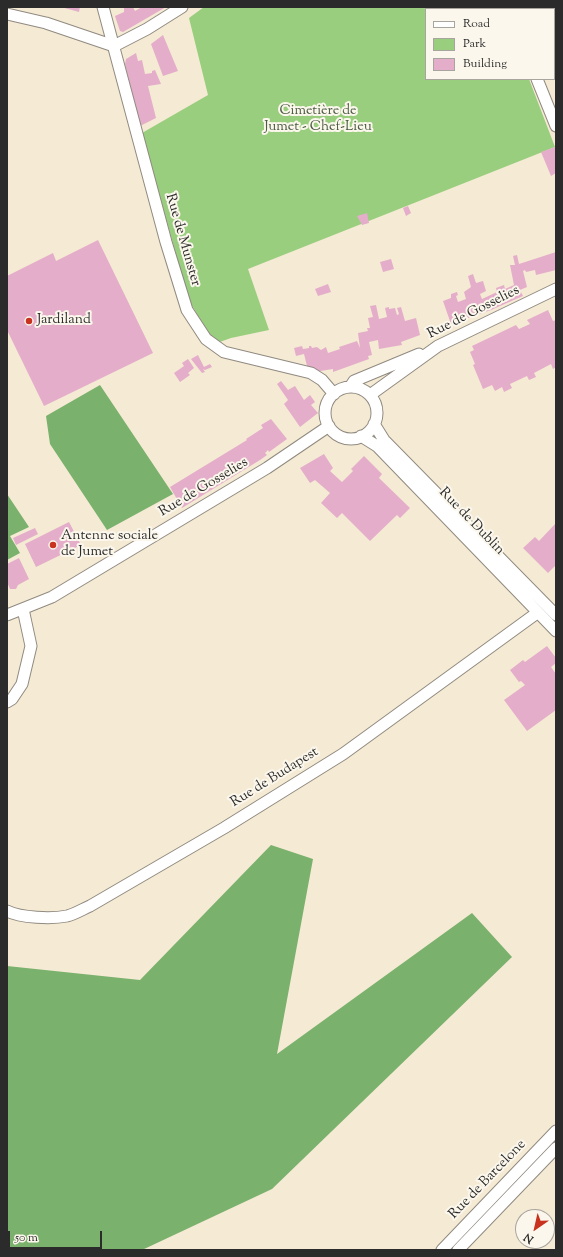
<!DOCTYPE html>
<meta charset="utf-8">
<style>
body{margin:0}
#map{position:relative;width:563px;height:1257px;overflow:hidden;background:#f5ead4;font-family:"Sorts Mill Goudy",serif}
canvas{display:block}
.frame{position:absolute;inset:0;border:8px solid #2b2b2b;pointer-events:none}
.legend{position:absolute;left:425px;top:8px;width:130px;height:72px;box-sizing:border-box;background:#fbf7ec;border:1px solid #a8a59f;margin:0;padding:5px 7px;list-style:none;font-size:12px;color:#2b2b2b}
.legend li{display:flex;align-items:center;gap:8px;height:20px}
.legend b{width:20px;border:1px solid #a8a59f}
.north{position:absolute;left:515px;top:1209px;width:40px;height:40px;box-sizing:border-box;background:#fbf7ec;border:1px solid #a8a59f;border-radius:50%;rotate:214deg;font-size:11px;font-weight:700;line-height:16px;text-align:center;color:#2b2b2b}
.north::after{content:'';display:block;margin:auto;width:14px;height:18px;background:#c8321e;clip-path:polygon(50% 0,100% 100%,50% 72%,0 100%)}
.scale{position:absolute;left:8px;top:1231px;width:94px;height:18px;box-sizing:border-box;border:2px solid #2b2b2b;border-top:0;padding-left:5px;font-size:12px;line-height:14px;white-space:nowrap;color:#2b2b2b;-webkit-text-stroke:3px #fbf7ec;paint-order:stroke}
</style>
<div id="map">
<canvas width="563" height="1257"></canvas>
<div class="frame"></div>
<ul class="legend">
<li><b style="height:5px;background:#fff"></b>Road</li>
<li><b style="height:11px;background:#99ce7e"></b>Park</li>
<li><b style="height:11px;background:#e4adca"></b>Building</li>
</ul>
<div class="north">N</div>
<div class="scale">50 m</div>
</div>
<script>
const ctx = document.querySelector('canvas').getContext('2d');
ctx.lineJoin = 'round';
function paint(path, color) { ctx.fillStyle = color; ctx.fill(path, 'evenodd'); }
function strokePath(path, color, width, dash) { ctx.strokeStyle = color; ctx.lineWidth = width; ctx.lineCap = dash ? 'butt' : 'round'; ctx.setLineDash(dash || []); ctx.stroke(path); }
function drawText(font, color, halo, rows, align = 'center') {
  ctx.font = font + ' "Sorts Mill Goudy",serif'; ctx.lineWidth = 4; ctx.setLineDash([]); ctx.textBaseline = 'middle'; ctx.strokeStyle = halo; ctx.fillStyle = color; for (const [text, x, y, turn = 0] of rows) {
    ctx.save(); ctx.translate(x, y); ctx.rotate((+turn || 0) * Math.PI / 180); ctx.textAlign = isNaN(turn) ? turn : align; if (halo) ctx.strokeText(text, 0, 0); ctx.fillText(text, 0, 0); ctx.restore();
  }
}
paint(new Path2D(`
 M 204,7 L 452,7 L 454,9 L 426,9 L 426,79 L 529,79 L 555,147 L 248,269 L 269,330 L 231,338 L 214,344 L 189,300 L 142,133 L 208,95 L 189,18 Z`), '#99ce7e');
paint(new Path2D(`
 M 100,385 L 173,494 L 107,530 L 50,444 L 46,416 Z
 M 7,494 L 29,527 L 10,536 L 20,553 L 7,560 Z
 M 271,845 L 313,859 L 277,1054 L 472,913 L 512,957 L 272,1189 L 142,1250 L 9,1250 L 7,1244 L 7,966 L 140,980 Z`), '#7ab16d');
paint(new Path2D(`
 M 61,7 L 80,7 L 79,12 Z
 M 124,7 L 133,7 L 135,11 L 142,7 L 166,7 L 123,32 L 120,31 L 115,16 L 124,12 Z
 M 163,35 L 178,71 L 163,76 L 151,44 Z
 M 136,53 L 138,61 L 142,60 L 145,74 L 152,73 L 152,71 L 155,70 L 161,84 L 148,86 L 156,118 L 140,126 L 125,64 L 126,59 Z
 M 555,147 L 556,150 L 556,173 L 551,176 L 541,152 Z
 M 408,206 L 411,213 L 406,216 L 403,208 Z
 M 367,213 L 369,223 L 362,225 L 357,216 Z
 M 98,240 L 153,353 L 44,406 L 7,330 L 7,282 L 8,281 L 7,276 L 53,253 L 56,261 Z
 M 556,252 L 556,270 L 536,275 L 535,270 L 526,272 L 525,270 L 523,271 L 527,287 L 520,290 L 523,296 L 491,310 L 451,324 L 443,301 L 451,298 L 451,294 L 457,292 L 458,295 L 456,296 L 458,302 L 466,299 L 464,292 L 471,287 L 468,276 L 473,274 L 476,283 L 483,281 L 486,291 L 480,294 L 482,299 L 497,292 L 496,288 L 504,285 L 505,289 L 514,285 L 510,265 L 515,265 L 513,256 L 517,255 L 519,264 Z
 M 391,259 L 394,269 L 383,272 L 380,262 Z
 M 328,284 L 331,292 L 318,296 L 315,289 Z
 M 376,305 L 379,319 L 387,317 L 385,308 L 389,307 L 389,309 L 395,308 L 397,315 L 399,314 L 397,308 L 401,307 L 405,321 L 416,318 L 420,335 L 401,342 L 402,345 L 379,349 L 378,340 L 369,342 L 372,355 L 368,356 L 369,359 L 333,372 L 333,369 L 314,372 L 308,370 L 304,354 L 296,356 L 294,348 L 302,346 L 303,349 L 309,348 L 309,346 L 311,346 L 312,348 L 317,347 L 321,350 L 326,347 L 328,353 L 340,349 L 339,347 L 357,341 L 360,348 L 358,333 L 368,331 L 367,328 L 370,328 L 368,318 L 373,317 L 370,306 Z
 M 548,310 L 553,321 L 556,320 L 556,367 L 553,369 L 551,364 L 534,373 L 536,377 L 529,380 L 527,376 L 510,384 L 512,388 L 504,392 L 502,387 L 495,391 L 492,385 L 483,389 L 473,365 L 475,364 L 470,352 L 474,350 L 472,346 L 516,325 L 519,329 L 530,324 L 527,320 Z
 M 198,355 L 204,367 L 210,364 L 212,367 L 205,370 L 203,369 L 205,372 L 202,373 L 191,359 Z
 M 188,359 L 194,368 L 188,373 L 190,375 L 180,382 L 174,373 L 184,366 L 182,363 Z
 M 281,381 L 288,390 L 295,386 L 304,400 L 310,395 L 315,402 L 311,405 L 318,413 L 300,427 L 284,404 L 288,400 L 277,384 Z
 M 271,419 L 287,439 L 269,452 L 268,450 L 265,453 L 267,455 L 260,460 L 182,508 L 170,487 L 247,440 L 246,439 L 263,428 L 261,425 Z
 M 324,454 L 333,468 L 330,471 L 342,482 L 353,471 L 351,469 L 364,456 L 382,474 L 379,478 L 410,508 L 400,518 L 397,515 L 370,541 L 342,513 L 337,518 L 321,503 L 330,493 L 315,480 L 310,483 L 300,468 Z
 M 69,522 L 81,545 L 36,567 L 25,544 Z
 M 556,523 L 556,565 L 548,573 L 523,548 L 535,537 L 539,541 Z
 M 35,528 L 38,534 L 16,545 L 13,538 Z
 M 19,558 L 29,579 L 18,585 L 16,589 L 10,589 L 7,582 L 7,564 Z
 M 547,646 L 556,658 L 556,663 L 551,667 L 556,674 L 556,710 L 527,731 L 504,700 L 525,685 L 521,681 L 519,682 L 510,670 L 523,660 L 525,662 Z`), '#e4adca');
const minor = new Path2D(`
 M 103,7 L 166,242 L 187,310 L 206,339 L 224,352 L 311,373 L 322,380 L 334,394
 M 510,7 L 511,9
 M 7,14 L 46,23 L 114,46 L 147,29 L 182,7
 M 537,79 L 556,126
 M 350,387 L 354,381 L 419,354
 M325 413a26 26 0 1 1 52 0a26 26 0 1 1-52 0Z
 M 370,395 L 438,346 L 556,289
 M 374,424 L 384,440 L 556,615
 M 361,436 L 377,446 L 556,631
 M 7,615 L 52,597 L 267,468 L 329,426
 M 7,702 L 12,699 L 22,684 L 31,646 L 23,609
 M 7,911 C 21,918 52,919 67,916 C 75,914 83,909 90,906 L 224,828 L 343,754 L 537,613
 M 442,1250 L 556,1131
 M 458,1250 L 556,1148`);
strokePath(minor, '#908a80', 13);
strokePath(minor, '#fff', 11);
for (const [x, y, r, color] of [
 [29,321,4,"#c8321e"],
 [53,545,4,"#c8321e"]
]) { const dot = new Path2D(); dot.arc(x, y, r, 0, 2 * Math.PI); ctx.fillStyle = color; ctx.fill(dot); strokePath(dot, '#fbf7ec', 1.5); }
drawText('14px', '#4c5c44', '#fbf7ec', [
 ["Cimetière de",318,112],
 ["Jumet - Chef-Lieu",318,128]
]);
drawText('14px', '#2b2b2b', '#fbf7ec', [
 ["Rue de Munster",182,240,74],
 ["Rue de Gosselies",474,313,-27],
 ["Rue de Gosselies",204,488,-31],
 ["Rue de Dublin",471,522,46],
 ["Rue de Budapest",275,778,-32],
 ["Rue de Barcelone",488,1180,-46]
]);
drawText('14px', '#2b2b2b', '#fbf7ec', [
 ["Jardiland",37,321],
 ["Antenne sociale",61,537],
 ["de Jumet",61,553]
], 'left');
</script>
